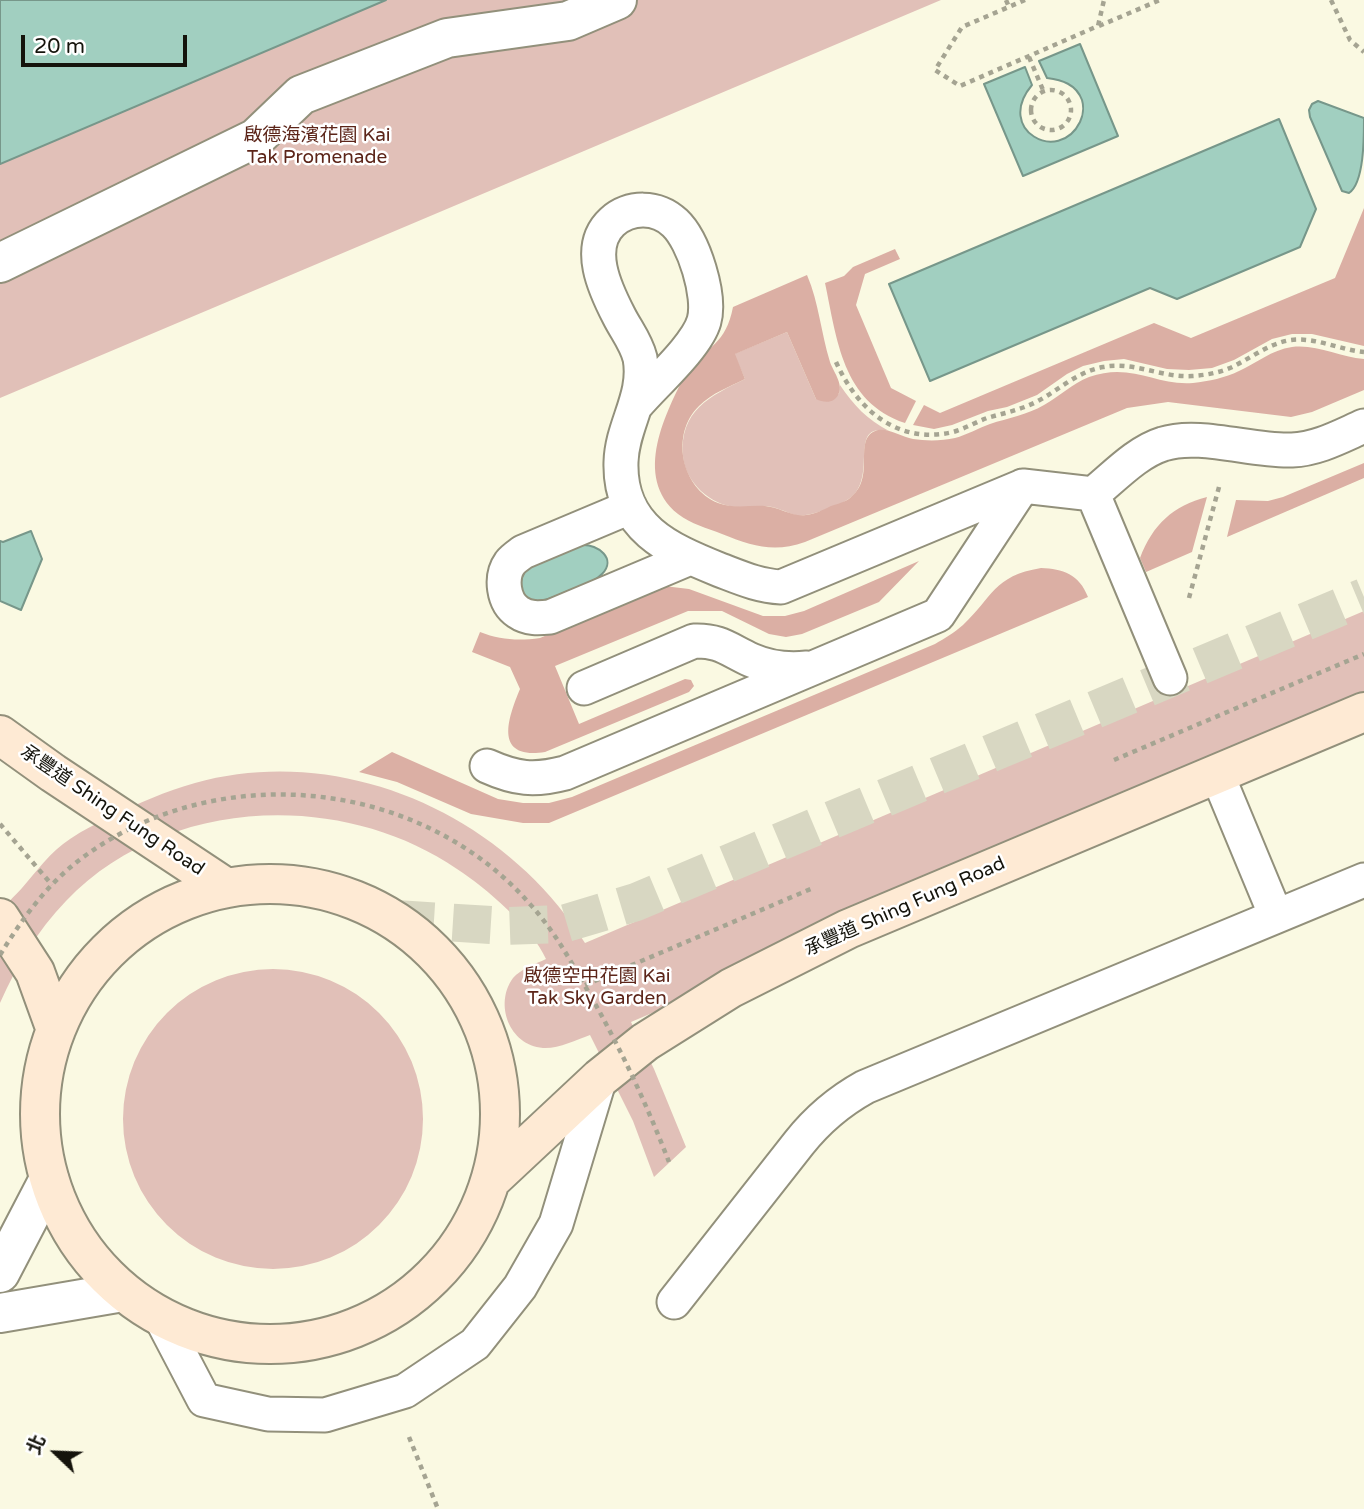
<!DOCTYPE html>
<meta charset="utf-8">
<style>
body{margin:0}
#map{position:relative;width:1364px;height:1509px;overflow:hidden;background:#faf9e2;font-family:"Varela Round","Noto Sans TC",sans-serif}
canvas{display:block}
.north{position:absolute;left:21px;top:1418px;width:70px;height:70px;-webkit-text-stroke:5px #fff;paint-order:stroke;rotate:293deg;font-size:19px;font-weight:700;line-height:28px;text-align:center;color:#15140c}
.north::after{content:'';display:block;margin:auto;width:24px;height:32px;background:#15140c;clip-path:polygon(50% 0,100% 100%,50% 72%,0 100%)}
.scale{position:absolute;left:21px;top:35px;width:166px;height:32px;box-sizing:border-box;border:4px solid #15140c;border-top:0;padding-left:9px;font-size:21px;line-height:24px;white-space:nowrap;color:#15140c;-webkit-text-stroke:5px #fff;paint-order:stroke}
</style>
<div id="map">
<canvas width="1364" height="1509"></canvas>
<div class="north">北</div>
<div class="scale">20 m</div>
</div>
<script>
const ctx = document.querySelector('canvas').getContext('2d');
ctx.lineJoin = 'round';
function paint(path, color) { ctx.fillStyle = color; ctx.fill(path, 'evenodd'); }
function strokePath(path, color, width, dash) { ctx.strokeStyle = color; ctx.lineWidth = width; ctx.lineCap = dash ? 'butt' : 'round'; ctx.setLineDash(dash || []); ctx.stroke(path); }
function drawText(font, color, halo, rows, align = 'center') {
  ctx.font = font + ' "Varela Round","Noto Sans TC",sans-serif'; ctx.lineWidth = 5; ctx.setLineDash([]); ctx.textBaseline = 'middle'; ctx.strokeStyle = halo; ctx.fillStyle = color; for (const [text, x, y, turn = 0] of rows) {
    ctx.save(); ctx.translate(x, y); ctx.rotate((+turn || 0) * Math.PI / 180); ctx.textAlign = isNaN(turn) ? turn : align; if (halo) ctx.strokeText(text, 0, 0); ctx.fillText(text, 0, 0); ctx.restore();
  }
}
paint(new Path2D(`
 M 386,0 L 941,0 L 0,398 L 0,164 Z
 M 787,332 L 816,399 L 839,394 L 840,385 C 854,406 867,419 889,431 C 846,422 879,476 850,498 C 840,506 807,518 795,515 C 785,512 775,506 764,506 C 755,506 746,508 737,507 C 711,506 685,482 683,456 C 679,411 710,396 745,379 L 734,354 Z
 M 1364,611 L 1364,709 L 631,1022 L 654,1069 L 686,1147 L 654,1177 L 633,1121 L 590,1035 C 576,1040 558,1049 543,1048 C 509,1045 494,1004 513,978 C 521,969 535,964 546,959 C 532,927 486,888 457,869 C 342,790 166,796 66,901 C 37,931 17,965 0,1003 C 0,988 0,922 1,913 C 5,904 15,896 22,888 C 36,872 51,851 70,839 C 83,830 98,823 112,816 C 139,803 166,791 195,783 C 343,742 505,815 585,943 Z
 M123 1119a150 150 0 1 1 300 0a150 150 0 1 1-300 0Z`), '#e1c0b8');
paint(new Path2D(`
 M 1364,208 L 1364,346 L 1312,334 L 1292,334 L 1272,339 L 1234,360 L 1212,368 L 1189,370 L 1167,369 L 1124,359 L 1104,361 L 1083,366 L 1067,374 L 1037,395 L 1007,407 L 988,411 L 952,425 L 934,429 L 913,425 L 924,405 L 940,413 L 1154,323 L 1191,338 L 1335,278 Z
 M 895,249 L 900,259 L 865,274 L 856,305 L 891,388 L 916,401 L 905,423 C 842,402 837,339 825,283 L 844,276 L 853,267 Z
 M 807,275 C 819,303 821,333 830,362 C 833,371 843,383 839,393 C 835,404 824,403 816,399 L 787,332 L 735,354 L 745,379 C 729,387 712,393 699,406 C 670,434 681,488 718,503 C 735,509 749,505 765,506 C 779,507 792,517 806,515 C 815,514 823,510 831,506 C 837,504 845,502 850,498 C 876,478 854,443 873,432 C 885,425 900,437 913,439 C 926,441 942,441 955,438 C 967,435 978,428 990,424 C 1008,418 1027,415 1044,405 C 1060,396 1072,384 1089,377 C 1132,362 1155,386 1193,383 C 1209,381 1225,378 1239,371 C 1257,363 1271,350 1292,347 C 1317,344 1339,357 1364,359 L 1364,390 L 1312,412 L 1291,417 L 1168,402 L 1127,408 L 805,542 C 774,553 752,546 722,534 C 707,528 691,524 678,514 C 632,477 666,412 687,371 C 708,346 726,344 733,307 Z
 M 1364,463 L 1364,478 L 1227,537 L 1236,500 L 1268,501 L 1283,497 Z
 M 1207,497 L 1192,552 L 1146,572 L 1140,558 C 1153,524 1173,506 1207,497 Z
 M 919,561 L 879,602 L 802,634 L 786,637 L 769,634 L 722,611 L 688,611 L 555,666 L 579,724 L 685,679 L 691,680 L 694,686 L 689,692 L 545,752 C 493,760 508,718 520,689 L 510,667 L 472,652 L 480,632 C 500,640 519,641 540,638 L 664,586 L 689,589 L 763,616 L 785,616 L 804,611 Z
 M 1041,568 C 1063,569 1079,574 1088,597 L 549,823 L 523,823 L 471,814 L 397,782 L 359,772 L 392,752 L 498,799 L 523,803 L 549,803 L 572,797 L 935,644 C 945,638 954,633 963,625 C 993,597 993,576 1041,568 Z`), '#dbafa4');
const water = new Path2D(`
 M 0,0 L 386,0 L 0,164 Z
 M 1080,44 L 1118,136 L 1023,176 L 984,84 L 1025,67 L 1032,85 C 994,130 1059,165 1080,122 C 1083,116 1084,107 1082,100 C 1076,84 1062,80 1047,78 L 1039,61 Z
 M 1318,101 L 1364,118 C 1364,139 1364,183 1349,193 L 1342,191 L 1339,184 L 1310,117 L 1309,110 L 1312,104 Z
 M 1279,119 L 1316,209 L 1300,247 L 1177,299 L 1150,288 L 930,381 L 889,284 Z
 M 31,531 L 42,559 L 21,610 L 0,601 L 0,541 L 3,542 Z
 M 582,545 C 598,544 617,559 602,574 C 594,583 578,587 568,591 C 554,597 529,611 521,589 C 520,584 521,577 524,573 C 532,562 568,551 582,545 Z`);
paint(water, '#a1cfc0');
strokePath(water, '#77978a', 2);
strokePath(new Path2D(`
 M 396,919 L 506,926 L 563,924 L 636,902 L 1364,597`), '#d8d7c2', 38, [38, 19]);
const service = new Path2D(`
 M 637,404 C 655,383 697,346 704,321 C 711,296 694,241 675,223 C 657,206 630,206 612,222 C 585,247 605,289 619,316 C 626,330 636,342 640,358 C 647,396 622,425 621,462 C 619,528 668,549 720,570 C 741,578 759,586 781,587 L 1023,486
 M 1093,494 L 1170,678
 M 630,507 L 523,552 C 519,555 513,559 510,563 C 500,577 503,602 518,612 C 528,619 539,618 550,617 L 690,558
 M 584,688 L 694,641 C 720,640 729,650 751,660 C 769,668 788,670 807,668
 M 487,766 C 516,779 534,781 565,773 L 938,615 L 1023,486 L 1093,494 C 1114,477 1137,452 1163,444 C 1199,432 1254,452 1292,450 C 1318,449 1341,436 1364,426
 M 1217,774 L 1276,916
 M 674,1302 L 799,1143 C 818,1119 838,1102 865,1087 L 1364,880
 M 161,1318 L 204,1400 L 268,1414 L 325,1415 L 405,1391 L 475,1344 L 520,1287 L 556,1224 L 600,1078`);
const pedestrian = new Path2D(`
 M 0,263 L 256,138 L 301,95 L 447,38 L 568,21 L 617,0`);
const minor = new Path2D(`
 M 0,1273 L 49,1179
 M 0,1313 L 123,1292`);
const secondary = new Path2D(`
 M 0,735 L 53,773 L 225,887
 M40 1114a230 230 0 1 1 460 0a230 230 0 1 1-460 0Z
 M 0,918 L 35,972 L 56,1030
 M 492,1179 L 600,1078 L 645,1042 L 731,988 L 848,929 L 1364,712`);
strokePath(service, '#92907b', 37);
strokePath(pedestrian, '#92907b', 42);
strokePath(minor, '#92907b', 42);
strokePath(secondary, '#92907b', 42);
strokePath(new Path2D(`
 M 1006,0 L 1009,7
 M 1025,0 L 962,27 L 935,70 L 960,86 L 1098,26 L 1104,0
 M 1331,0 L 1350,40 L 1364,52
 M 1099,26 L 1160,0
 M 1029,57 L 1043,90
 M1031 110a20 20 0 1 1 40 0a20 20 0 1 1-40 0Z
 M 836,362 C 857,409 897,445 953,432 C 964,429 976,422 987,418 C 1004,413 1021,410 1038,401 C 1060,389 1077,372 1103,367 C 1134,361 1162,378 1192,376 C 1208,375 1224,372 1238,364 C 1255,355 1271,343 1291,340 C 1316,337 1340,350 1364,352
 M 1189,598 L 1219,487
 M 1114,760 L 1364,654
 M 0,824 L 52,885
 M 585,985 L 813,888
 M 409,1437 L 438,1509`), '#a5a492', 4.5, [5, 5]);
strokePath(service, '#fff', 33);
strokePath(pedestrian, '#fff', 38);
strokePath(minor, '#fff', 38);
strokePath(secondary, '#feead4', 38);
strokePath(new Path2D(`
 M 0,955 C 22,919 47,884 82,858 C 215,759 418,777 529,903 C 552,928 568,956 585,986 C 618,1043 645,1100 669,1162`), '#a5a492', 4.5, [5, 5]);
drawText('19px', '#5c2519', '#fff', [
 ["啟德海濱花園 Kai",317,136],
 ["Tak Promenade",317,158],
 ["啟德空中花園 Kai",597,977],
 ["Tak Sky Garden",597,999]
]);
drawText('19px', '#15140c', '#fff', [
 ["承豐道 Shing Fung Road",112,811,34],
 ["承豐道 Shing Fung Road",905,907,-24]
]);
</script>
